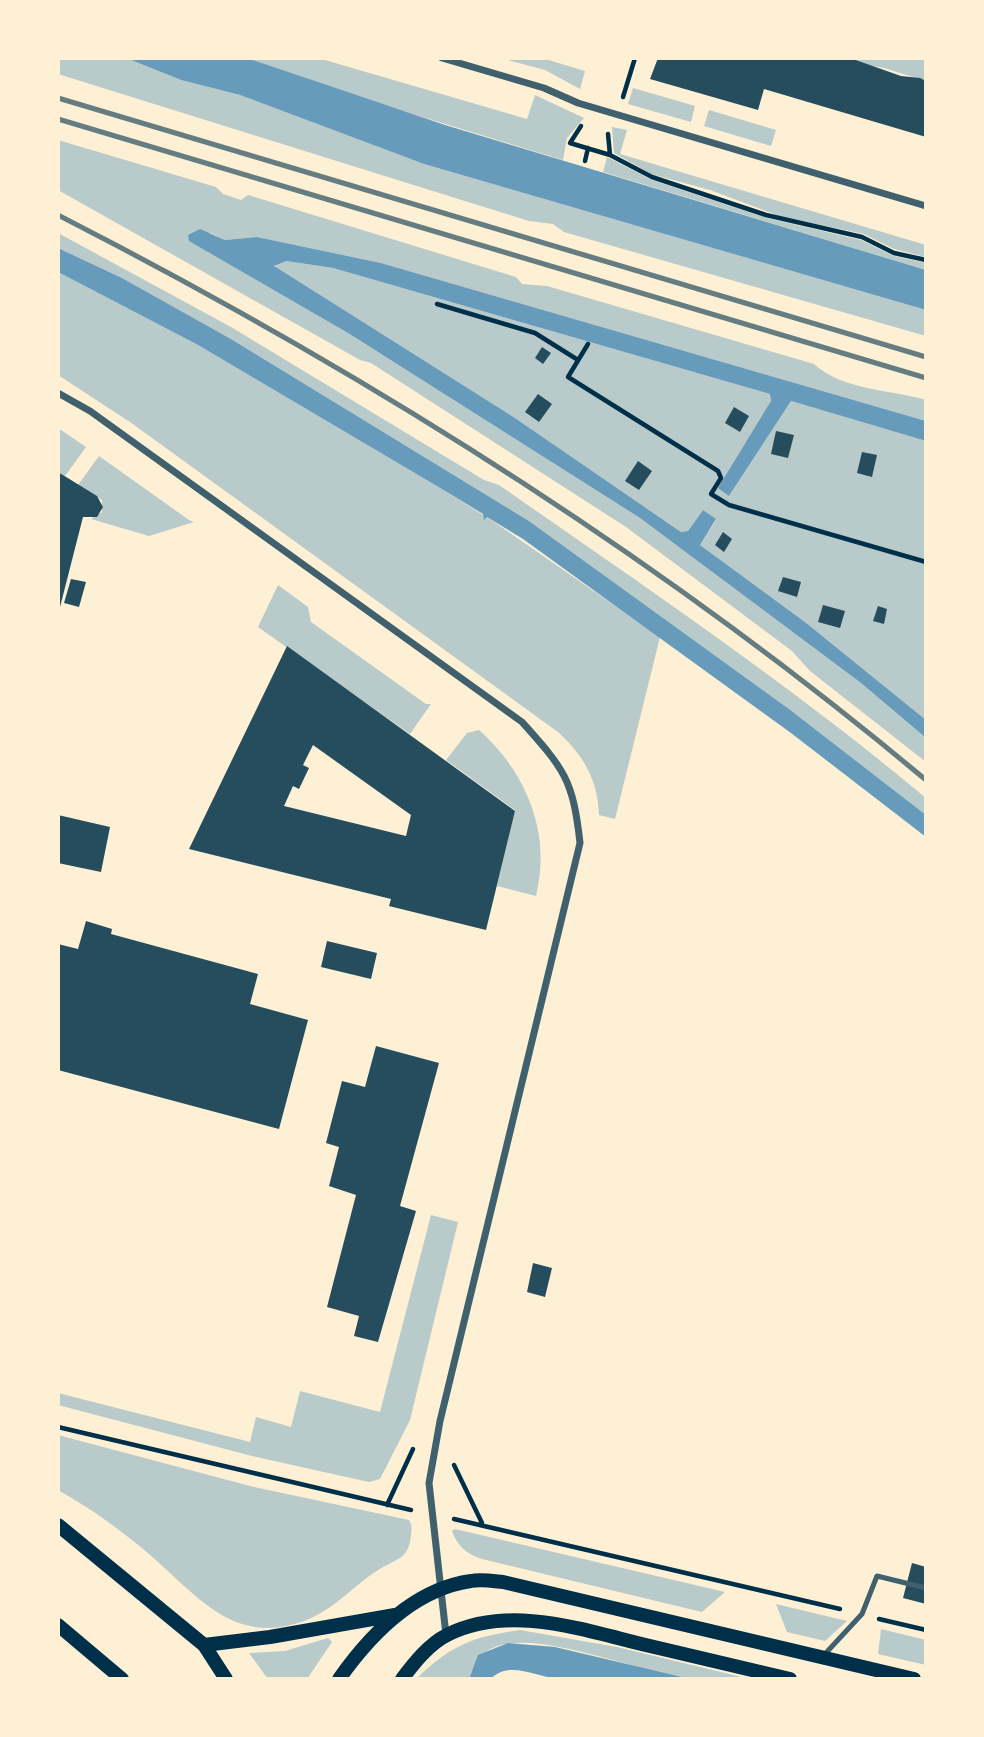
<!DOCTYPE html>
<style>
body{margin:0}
#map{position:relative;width:984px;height:1737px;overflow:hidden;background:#fdf0d5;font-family:Raleway,sans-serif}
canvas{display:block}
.frame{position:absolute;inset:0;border:60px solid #fdf0d5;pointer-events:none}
</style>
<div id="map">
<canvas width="984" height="1737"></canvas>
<div class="frame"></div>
</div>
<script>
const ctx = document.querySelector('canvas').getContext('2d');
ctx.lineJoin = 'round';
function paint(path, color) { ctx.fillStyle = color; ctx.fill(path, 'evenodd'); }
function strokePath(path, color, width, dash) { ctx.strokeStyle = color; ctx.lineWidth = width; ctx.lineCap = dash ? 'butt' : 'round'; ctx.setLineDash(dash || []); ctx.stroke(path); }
paint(new Path2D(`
 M 58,58 L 126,58 L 181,80 L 240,95 L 424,164 L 926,310 L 926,336 L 564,232 L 553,224 L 529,221 L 58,74 Z
 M 247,58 L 318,58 L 527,119 L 535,95 L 584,118 L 567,138 L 563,160 L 370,101 Z
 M 500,58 L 542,58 L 585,71 L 580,89 L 545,70 Z
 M 850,58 L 926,58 L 926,81 L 884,68 L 866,65 Z
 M 633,88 L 695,106 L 691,122 L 628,104 Z
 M 709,110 L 776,130 L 771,146 L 704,126 Z
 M 612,127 L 627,130 L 620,154 L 926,245 L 926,257 L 894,249 L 864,234 L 782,217 L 710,190 L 651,174 L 614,153 Z
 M 58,140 L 216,187 L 223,194 L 241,200 L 248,195 L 516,277 L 522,284 L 547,286 L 814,364 C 844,391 889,389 926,400 L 926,421 L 381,263 L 257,237 L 225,240 L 211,233 L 190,241 L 348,333 L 640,518 L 861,683 L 926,738 L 926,762 L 810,671 L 792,651 L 626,527 L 371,363 L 360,360 L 58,190 Z
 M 607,157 L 652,180 L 767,218 L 861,240 L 894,256 L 926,263 L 926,270 L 603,172 Z
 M 58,233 L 231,327 L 484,480 L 499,485 C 644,586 791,685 926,798 L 926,815 L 789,709 L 529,521 L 231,339 L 122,278 L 58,248 Z
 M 286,261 L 333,268 L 770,394 L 771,401 L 729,496 L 791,401 L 926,441 L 926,720 L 805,622 L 700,545 L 716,520 L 703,510 L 688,531 L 681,532 L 515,418 L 275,269 L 276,263 Z
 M 58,272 L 198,345 L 452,495 L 483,515 L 485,519 L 487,517 L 660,637 L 615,819 L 599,815 C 598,780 584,756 558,732 L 130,422 L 58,375 Z
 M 58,428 L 86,447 L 65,476 L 58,472 Z
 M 99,456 L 189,520 L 194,522 L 149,536 L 91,519 L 102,512 L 102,500 L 78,485 Z
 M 278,585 L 308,607 L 311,622 L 426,704 L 431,704 L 410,734 L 258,627 Z
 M 479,730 C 526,772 552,833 536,896 L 497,886 L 515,810 L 446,760 L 467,733 Z
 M 431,1215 L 458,1222 L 410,1420 L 380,1479 L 369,1482 L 252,1456 L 58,1405 L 58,1393 L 250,1442 L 256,1417 L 291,1427 L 300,1391 L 380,1412 Z
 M 58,1435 L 254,1487 L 409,1520 C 412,1525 412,1529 411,1535 C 409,1557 400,1558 383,1567 C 357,1582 337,1607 309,1619 C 235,1649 199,1597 149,1554 C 121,1530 90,1508 58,1490 Z
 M 455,1529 L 725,1592 L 702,1612 L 482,1559 C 468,1555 457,1546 452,1531 Z
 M 776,1604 L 847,1621 L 825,1641 L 787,1632 Z
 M 881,1629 L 926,1640 L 926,1665 L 878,1654 Z
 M 520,1630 L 617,1647 L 750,1679 C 730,1679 709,1682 690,1679 C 641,1673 539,1629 495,1647 C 481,1652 473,1666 469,1679 L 416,1679 C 451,1645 472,1637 520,1630 Z
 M 328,1638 L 332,1642 L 307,1679 L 268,1679 L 249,1653 L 285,1651 Z`), '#b9caca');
paint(new Path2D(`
 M 126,58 L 247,58 L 445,125 L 916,267 L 926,270 L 926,310 L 424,164 L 240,95 L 181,80 Z
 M 200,229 L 225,240 L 257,237 L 381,263 L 926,421 L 926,441 L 791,401 L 729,496 L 718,488 L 771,401 L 770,394 L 333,268 L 286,261 L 274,266 L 515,418 L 681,532 L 688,531 L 703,510 L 716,519 L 700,545 L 805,622 L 926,720 L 926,738 L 861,683 L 640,518 L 348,333 L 189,241 L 188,235 Z
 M 58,248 L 122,278 L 231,339 L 529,521 L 789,709 L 926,815 L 926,837 L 791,733 L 523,539 L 487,517 L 484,520 L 483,514 L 452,495 L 198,345 L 58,272 Z
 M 508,1643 L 555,1647 L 690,1679 C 647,1679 601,1683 558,1679 C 537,1677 508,1660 491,1679 L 469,1679 L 478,1655 Z`), '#669bbc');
paint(new Path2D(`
 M 658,58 L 850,58 L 901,76 L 920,78 L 926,81 L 926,137 L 764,89 L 758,110 L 650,79 Z
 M 542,347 L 551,353 L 543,364 L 535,358 Z
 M 538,394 L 552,404 L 539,422 L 525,412 Z
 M 734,407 L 749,416 L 740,432 L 725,423 Z
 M 776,431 L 794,435 L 788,458 L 771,454 Z
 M 862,452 L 877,455 L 872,477 L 857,473 Z
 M 638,461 L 652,471 L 639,490 L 625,481 Z
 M 58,472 L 97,496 L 103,507 L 97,517 L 83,517 L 59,611 Z
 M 723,532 L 732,539 L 724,552 L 715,545 Z
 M 783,577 L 801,582 L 797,597 L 778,591 Z
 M 71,579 L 86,582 L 79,607 L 64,603 Z
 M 823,605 L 845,611 L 840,628 L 818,622 Z
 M 878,606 L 887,609 L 884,624 L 873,621 Z
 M 287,646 L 515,811 L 486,930 L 389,906 L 391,899 L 189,849 ZM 313,745 L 411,815 L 406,836 L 284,806 L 293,786 L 299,789 L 309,768 L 303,765 Z
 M 58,815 L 110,827 L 101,872 L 58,863 Z
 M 86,921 L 112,929 L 111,934 L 258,974 L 250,1004 L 308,1020 L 279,1129 L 58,1070 L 58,944 L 78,949 Z
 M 327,941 L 377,953 L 371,979 L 321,967 Z
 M 376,1046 L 439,1063 L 400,1206 L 416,1211 L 378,1342 L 354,1336 L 359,1316 L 327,1307 L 356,1195 L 329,1186 L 339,1147 L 326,1143 L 342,1081 L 365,1087 Z
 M 533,1263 L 552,1268 L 545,1297 L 527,1292 Z
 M 912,1563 L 926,1567 L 926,1604 L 903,1598 Z`), '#264d5e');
strokePath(new Path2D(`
 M 623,97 L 635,58
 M 581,126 L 570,143 L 610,155
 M 608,134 L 610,155 L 652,177 L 766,215 L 862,237 L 894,253 L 926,260
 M 585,161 L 588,148
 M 437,304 L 535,333 L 578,360
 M 588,344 L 568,377 L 718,471 L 721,478 L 711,494 L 729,505 L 926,562
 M 58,1427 L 411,1510
 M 454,1465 L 482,1523
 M 387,1505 L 413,1449
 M 454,1519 L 840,1609
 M 879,1619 L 926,1630`), '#003049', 4.5);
strokePath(new Path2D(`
 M 824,1655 L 862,1614 L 877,1576 L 926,1588`), '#3f606c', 5);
strokePath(new Path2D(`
 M 442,58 L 544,88 L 578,103 L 926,206
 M 58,393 L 90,411 L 522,722 C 564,769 573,779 580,843 L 440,1421 L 429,1483 L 446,1635`), '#3f606c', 7);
strokePath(new Path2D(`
 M 58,1525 L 204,1645 L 226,1679
 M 58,1625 L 122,1679
 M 204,1645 L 270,1637 L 395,1615
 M 339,1679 C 370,1635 414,1589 471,1581 C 481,1579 493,1581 503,1582 L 914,1679
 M 402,1679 C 414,1663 429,1644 447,1635 C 510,1603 586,1631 650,1646 C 697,1657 744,1668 790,1679`), '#003049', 14);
strokePath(new Path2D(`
 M 58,98 L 926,357
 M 58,119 L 926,378
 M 58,215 C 365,372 661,558 926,780`), '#657d81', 5);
</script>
